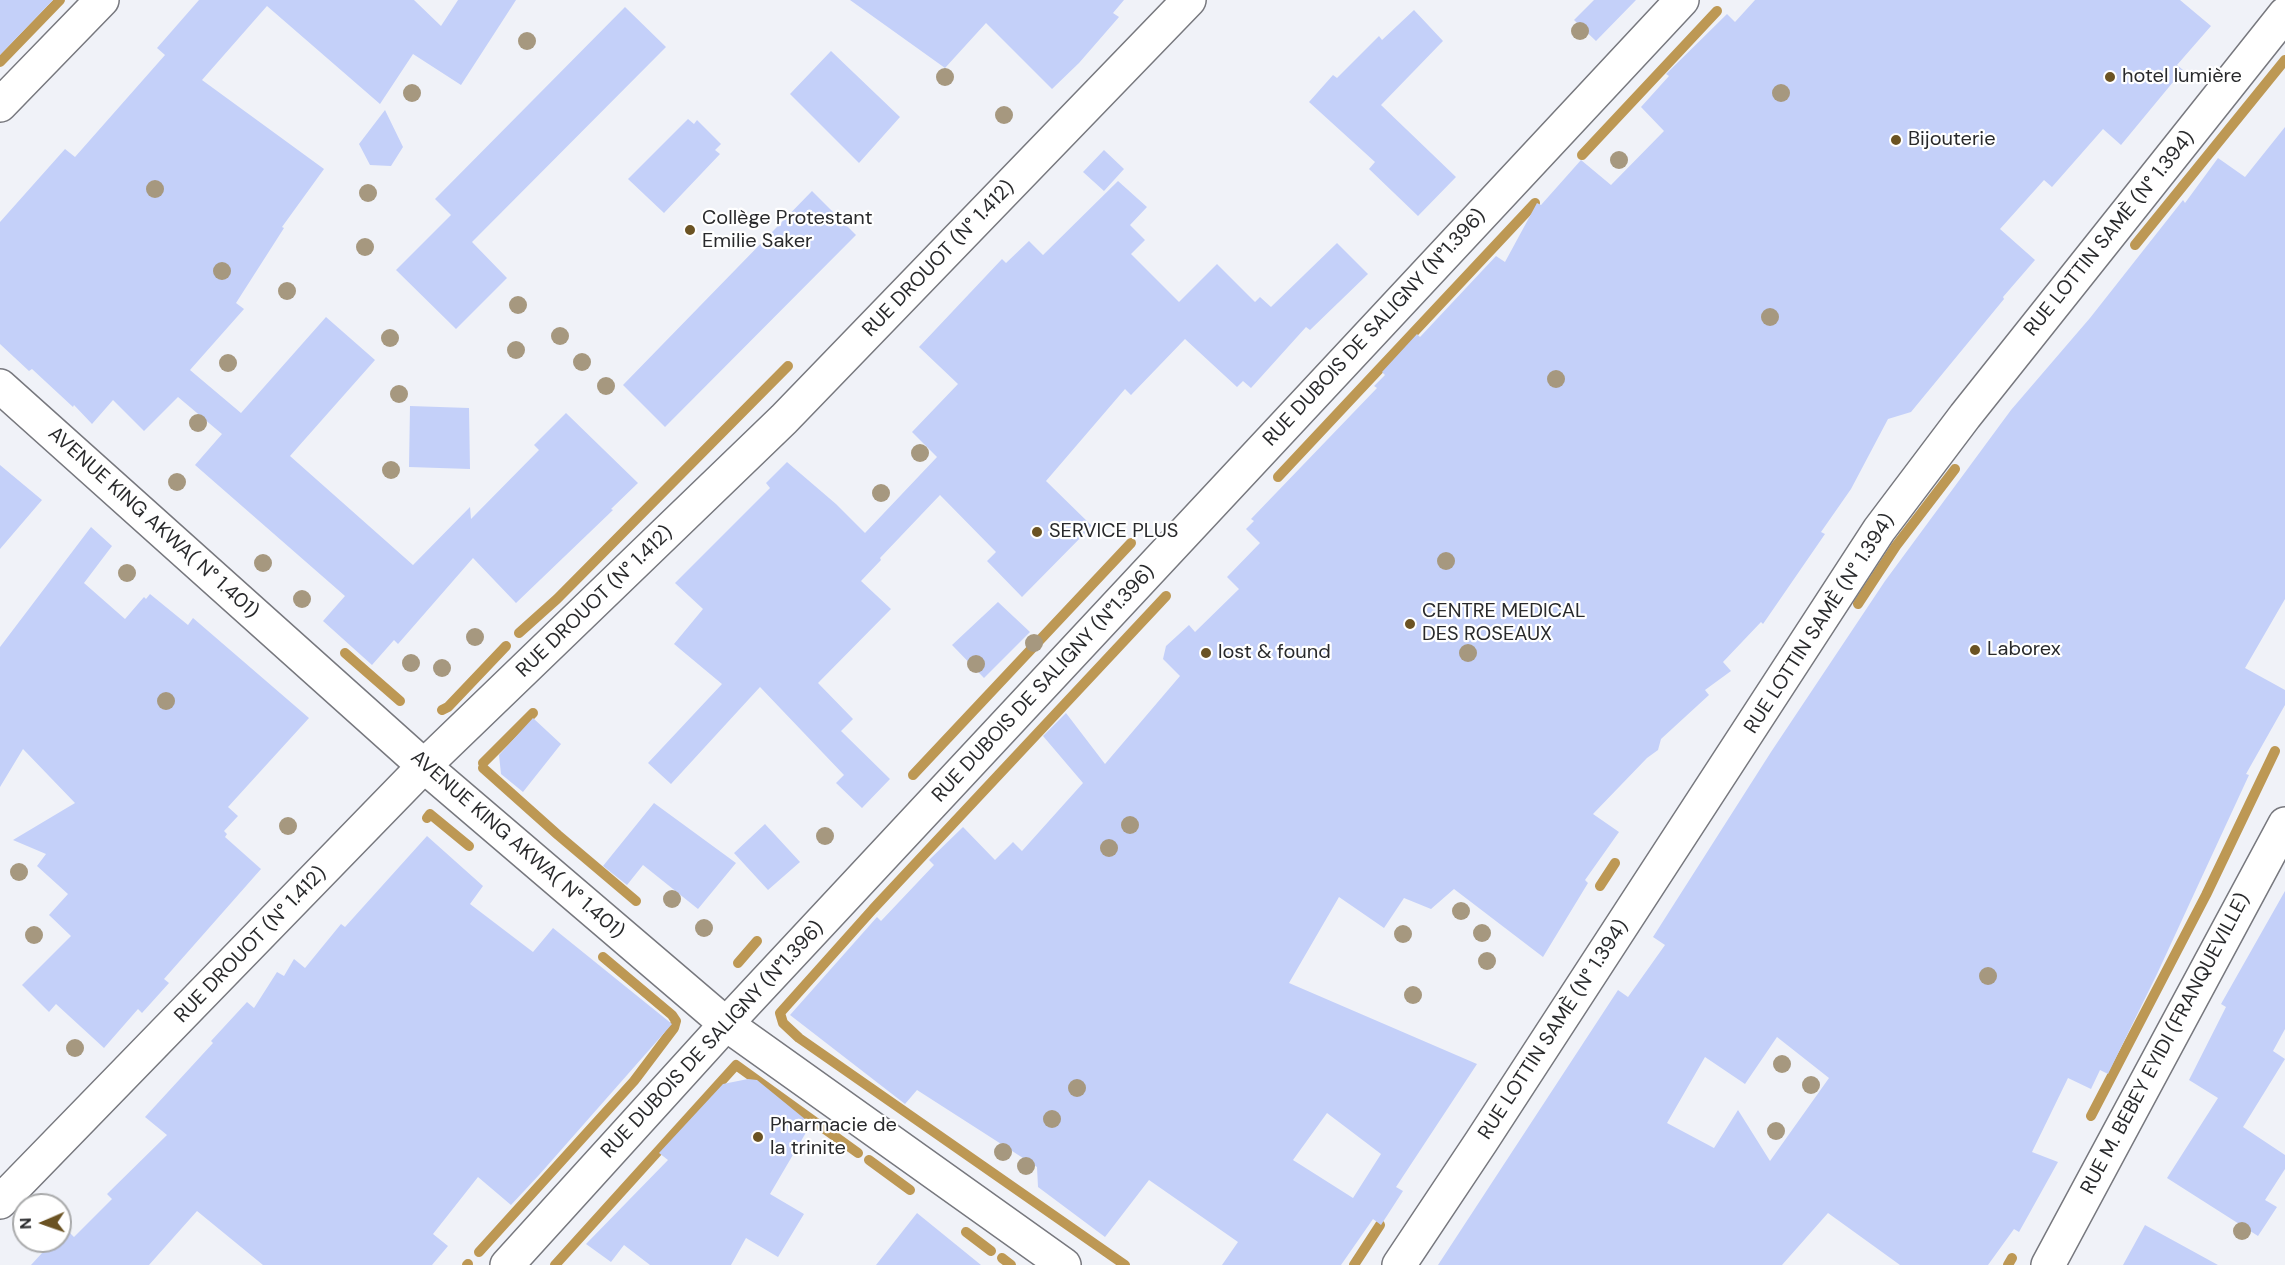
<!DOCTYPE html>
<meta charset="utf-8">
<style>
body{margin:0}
#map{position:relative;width:2285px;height:1265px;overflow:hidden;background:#f0f2f8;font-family:"DM Sans",sans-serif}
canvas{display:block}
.north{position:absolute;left:12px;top:1193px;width:60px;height:60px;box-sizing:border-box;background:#fff;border:2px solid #a9aaab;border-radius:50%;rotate:268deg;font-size:16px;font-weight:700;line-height:24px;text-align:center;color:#292a2c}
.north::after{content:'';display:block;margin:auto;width:21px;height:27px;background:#6b5323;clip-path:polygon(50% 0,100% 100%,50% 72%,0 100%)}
</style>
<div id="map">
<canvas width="2285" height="1265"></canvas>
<div class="north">N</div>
</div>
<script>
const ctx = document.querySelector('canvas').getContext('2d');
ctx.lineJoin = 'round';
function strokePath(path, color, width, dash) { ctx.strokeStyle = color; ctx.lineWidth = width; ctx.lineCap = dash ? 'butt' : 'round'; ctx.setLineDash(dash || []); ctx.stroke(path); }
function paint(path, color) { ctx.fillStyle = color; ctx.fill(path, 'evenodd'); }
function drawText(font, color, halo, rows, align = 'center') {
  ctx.font = font + ' "DM Sans",sans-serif'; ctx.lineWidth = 4.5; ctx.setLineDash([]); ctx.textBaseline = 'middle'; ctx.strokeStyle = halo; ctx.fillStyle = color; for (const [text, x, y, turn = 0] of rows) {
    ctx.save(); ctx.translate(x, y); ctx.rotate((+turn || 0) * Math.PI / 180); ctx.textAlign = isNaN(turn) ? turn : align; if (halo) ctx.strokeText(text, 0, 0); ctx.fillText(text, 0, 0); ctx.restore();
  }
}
strokePath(new Path2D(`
 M 0,62 L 60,0
 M 1582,155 L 1717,11
 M 2135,245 L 2285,60
 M 1278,477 L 1535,203
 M 1858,604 L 1896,546 L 1955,469
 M 519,633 L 557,599 L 788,366
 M 345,653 L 400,701
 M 442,710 L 448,707 L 506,646
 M 483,763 L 533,713
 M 483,768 L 558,835 L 636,901
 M 913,775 L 1131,543
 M 427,818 L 430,814 L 469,846
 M 1600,886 L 1615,863
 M 738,963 L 757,941
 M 2091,1116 L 2206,895 L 2275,751
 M 869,1160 L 910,1190
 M 966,1232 L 991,1251
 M 479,1252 L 634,1081 L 674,1028 L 676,1021 L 672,1015 L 603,957
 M 1002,1258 L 1011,1265
 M 467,1265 L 468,1264
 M 555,1265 L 736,1065 L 858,1153
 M 1125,1265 L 799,1038 L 783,1023 L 780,1013 L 873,909 L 1166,596
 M 1354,1265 L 1380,1225
 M 2008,1265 L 2012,1258`), '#bd9854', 10);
paint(new Path2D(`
 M 0,0 L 53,0 L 0,55 Z
 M 199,0 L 414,0 L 441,26 L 458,0 L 516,0 L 461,85 L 413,54 L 380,104 L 267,6 L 202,80 L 324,169 L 282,227 L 284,228 L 236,303 L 244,309 L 190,370 L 241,413 L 326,317 L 375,360 L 290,456 L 413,565 L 470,507 L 471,519 L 539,450 L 534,445 L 566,413 L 638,483 L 611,509 L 613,510 L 516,603 L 473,558 L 398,644 L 394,640 L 372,665 L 323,621 L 345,596 L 195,465 L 222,434 L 178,397 L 144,431 L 113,400 L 92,424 L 74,405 L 73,407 L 32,369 L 29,371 L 0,344 L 0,222 L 65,149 L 75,157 L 165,55 L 157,48 Z
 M 850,0 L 1124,0 L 1113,13 L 1119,17 L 1079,63 L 1052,89 L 986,23 L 945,68 Z
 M 1594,0 L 1636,0 L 1596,41 L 1574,20 Z
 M 1755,0 L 2180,0 L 2211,26 L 2177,65 L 2183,70 L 2121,145 L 2103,129 L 2052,187 L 2044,180 L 2000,229 L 2035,260 L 2003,297 L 2004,299 L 1911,412 L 1888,419 L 1851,489 L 1821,532 L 1825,534 L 1763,624 L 1761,622 L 1723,662 L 1731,671 L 1705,690 L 1709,695 L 1661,739 L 1658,750 L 1647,758 L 1593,814 L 1619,832 L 1585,880 L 1588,883 L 1543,957 L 1454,889 L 1431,909 L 1404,898 L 1384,928 L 1339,897 L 1289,983 L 1477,1064 L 1396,1187 L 1403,1191 L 1381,1225 L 1373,1219 L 1341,1265 L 1222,1265 L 1238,1242 L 1149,1180 L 1105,1237 L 1038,1187 L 1037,1167 L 917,1090 L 905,1104 L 790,1015 L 877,917 L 881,921 L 934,865 L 929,860 L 963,827 L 995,860 L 1013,842 L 1022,851 L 1083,783 L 1043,736 L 1066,713 L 1105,764 L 1180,676 L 1163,659 L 1166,646 L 1189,625 L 1195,632 L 1239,589 L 1227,577 L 1260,543 L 1246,529 L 1254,521 L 1251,519 L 1377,388 L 1374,386 L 1385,375 L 1382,372 L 1417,334 L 1420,337 L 1496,256 L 1505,262 L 1537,203 L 1541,205 L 1581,160 L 1611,185 L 1664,131 L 1641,107 L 1669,76 L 1666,74 L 1727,14 L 1735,22 ZM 1327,1113 L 1381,1154 L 1353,1198 L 1293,1160 Z
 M 625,7 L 666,47 L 472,242 L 507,278 L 456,329 L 396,270 L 451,215 L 435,199 Z
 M 1414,10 L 1443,41 L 1381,105 L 1456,177 L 1418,216 L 1369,169 L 1375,162 L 1309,102 L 1333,75 L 1337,78 L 1379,36 L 1382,40 Z
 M 831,51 L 900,117 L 859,163 L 790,94 Z
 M 385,110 L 403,147 L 391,166 L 370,165 L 359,144 Z
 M 688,119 L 694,124 L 697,120 L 721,144 L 715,150 L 720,154 L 664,213 L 628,179 Z
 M 2285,127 L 2285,599 L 2245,668 L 2285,690 L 2285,705 L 2246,774 L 2249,775 L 2157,974 L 2108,1074 L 2100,1070 L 2091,1089 L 2068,1078 L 2032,1152 L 2058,1162 L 2019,1232 L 2014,1229 L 1988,1265 L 1900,1265 L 1828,1213 L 1782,1265 L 1438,1265 L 1618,990 L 1628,997 L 1665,945 L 1653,937 L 1771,752 L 1885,581 L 2011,410 L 2090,318 L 2183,200 L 2185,203 L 2218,158 L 2245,177 ZM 1777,1037 L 1829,1078 L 1770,1161 L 1738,1110 L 1714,1148 L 1667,1123 L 1705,1057 L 1745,1084 Z
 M 1104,150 L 1124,169 L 1104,191 L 1083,172 Z
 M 1118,181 L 1147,207 L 1130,225 L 1145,240 L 1131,254 L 1179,302 L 1217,264 L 1255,302 L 1260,297 L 1271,307 L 1337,243 L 1368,274 L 1310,330 L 1306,327 L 1251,388 L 1243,381 L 1237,387 L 1185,339 L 1131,395 L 1125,389 L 1046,481 L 1092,526 L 1022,597 L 987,561 L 996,552 L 940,495 L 880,558 L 881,560 L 861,581 L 891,609 L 818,683 L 853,719 L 841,731 L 890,779 L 862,808 L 836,783 L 844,775 L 760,687 L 671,784 L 648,763 L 722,684 L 674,644 L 703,609 L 675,583 L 770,488 L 766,483 L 787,462 L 836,504 L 865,533 L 937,457 L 912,432 L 958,384 L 919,347 L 1002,259 L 1006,263 L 1029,241 L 1043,255 Z
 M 812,191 L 856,235 L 665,427 L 623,385 Z
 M 410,406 L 469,408 L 470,469 L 409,467 Z
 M 0,465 L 42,500 L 0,549 Z
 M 91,527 L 112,546 L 84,583 L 125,619 L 144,597 L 146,599 L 150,594 L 188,625 L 193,618 L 309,718 L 228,807 L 238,816 L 224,831 L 227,834 L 225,837 L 261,869 L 164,979 L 169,983 L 142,1013 L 138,1009 L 104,1048 L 56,1004 L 49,1012 L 22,985 L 71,936 L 49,915 L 68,894 L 37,866 L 46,854 L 13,840 L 75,803 L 23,749 L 0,787 L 0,647 Z
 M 998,602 L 1030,632 L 984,678 L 952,645 Z
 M 533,718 L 561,744 L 523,792 L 501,774 L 499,755 Z
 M 654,803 L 736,863 L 698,909 L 643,865 L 627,885 L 603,866 Z
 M 765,824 L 800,862 L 768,890 L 734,853 Z
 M 427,836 L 483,886 L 470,904 L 533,952 L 553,928 L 672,1024 L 539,1175 L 511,1205 L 478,1177 L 433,1234 L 448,1246 L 432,1265 L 263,1265 L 197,1211 L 149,1265 L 31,1265 L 53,1241 L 60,1241 L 60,1233 L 65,1228 L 74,1237 L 112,1199 L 107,1194 L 167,1135 L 145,1117 L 213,1043 L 211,1041 L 247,1002 L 254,1008 L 277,972 L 284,976 L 294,959 L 305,968 L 341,924 L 345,927 Z
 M 2285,891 L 2285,1029 L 2273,1051 L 2285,1059 L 2243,1127 L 2285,1155 L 2285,1169 L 2265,1200 L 2277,1207 L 2258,1236 L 2167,1178 L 2218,1098 L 2189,1080 L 2226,1007 L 2221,1004 Z
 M 748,1079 L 757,1080 L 811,1124 L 770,1194 L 804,1214 L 778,1257 L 746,1238 L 731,1265 L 650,1265 L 624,1245 L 611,1262 L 586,1244 L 668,1160 L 659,1153 L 723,1084 Z
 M 917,1213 L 981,1265 L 876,1265 Z
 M 2145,1225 L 2218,1265 L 2123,1265 Z`), '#c4d0f9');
const minor = new Path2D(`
 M 0,105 L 102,0
 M 0,1202 L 424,766 L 784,419 L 1189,0
 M 507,1265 L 726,1024 L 1682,0
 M 1399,1265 L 1481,1142 L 1879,530 L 1965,416 L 2285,14
 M 2048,1265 L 2285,824`);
const tertiary = new Path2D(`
 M 0,386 L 424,766 L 726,1024 L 1064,1265`);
strokePath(minor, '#77787e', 36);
strokePath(tertiary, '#77787e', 36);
strokePath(minor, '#fff', 33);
strokePath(tertiary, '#fff', 33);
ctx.fillStyle = '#a6987f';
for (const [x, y] of [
 [1580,31],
 [527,41],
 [945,77],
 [412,93],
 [1781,93],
 [1004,115],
 [1619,160],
 [155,189],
 [368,193],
 [365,247],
 [222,271],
 [287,291],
 [518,305],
 [1770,317],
 [560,336],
 [390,338],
 [516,350],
 [582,362],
 [228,363],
 [1556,379],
 [606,386],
 [399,394],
 [198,423],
 [920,453],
 [391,470],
 [177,482],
 [881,493],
 [1446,561],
 [263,563],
 [127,573],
 [302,599],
 [475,637],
 [1034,643],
 [1468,653],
 [411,663],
 [976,664],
 [442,668],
 [166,701],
 [1130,825],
 [288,826],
 [825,836],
 [1109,848],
 [19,872],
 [672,899],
 [1461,911],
 [704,928],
 [1482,933],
 [1403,934],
 [34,935],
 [1487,961],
 [1988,976],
 [1413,995],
 [75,1048],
 [1782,1064],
 [1811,1085],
 [1077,1088],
 [1052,1119],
 [1776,1131],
 [1003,1152],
 [1026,1166],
 [2242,1231]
]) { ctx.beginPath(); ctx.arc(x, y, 9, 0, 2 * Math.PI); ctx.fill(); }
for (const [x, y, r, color] of [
 [2110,77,6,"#6b5323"],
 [1896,140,6,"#6b5323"],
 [690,230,6,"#6b5323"],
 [1037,532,6,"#6b5323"],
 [1410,624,6,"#6b5323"],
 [1975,650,6,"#6b5323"],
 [1206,653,6,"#6b5323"],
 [758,1137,6,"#6b5323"]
]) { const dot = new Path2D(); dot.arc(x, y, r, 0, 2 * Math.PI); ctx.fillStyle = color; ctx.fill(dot); strokePath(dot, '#fff', 2); }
drawText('20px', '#292a2c', '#fff', [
 ["hotel lumière",2122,77],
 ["Bijouterie",1908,140],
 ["Collège Protestant",702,219],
 ["Emilie Saker",702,242],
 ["SERVICE PLUS",1049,532],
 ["CENTRE MEDICAL",1422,612],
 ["DES ROSEAUX",1422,635],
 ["Laborex",1987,650],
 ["lost & found",1218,653],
 ["Pharmacie de",770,1126],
 ["la trinite",770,1149]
], 'left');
drawText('20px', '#292a2c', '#fff', [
 ["RUE LOTTIN SAMÈ (N° 1.394)",2110,234,-51],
 ["RUE DROUOT (N° 1.412)",939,259,-46],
 ["RUE DUBOIS DE SALIGNY (N°1.396)",1375,328,-47],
 ["AVENUE KING AKWA( N° 1.401)",153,523,42],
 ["RUE DROUOT (N° 1.412)",595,602,-44],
 ["RUE LOTTIN SAMÈ (N° 1.394)",1820,624,-57],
 ["RUE DUBOIS DE SALIGNY (N°1.396)",1044,684,-47],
 ["AVENUE KING AKWA( N° 1.401)",517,845,41],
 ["RUE DROUOT (N° 1.412)",251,945,-46],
 ["RUE LOTTIN SAMÈ (N° 1.394)",1554,1030,-57],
 ["RUE DUBOIS DE SALIGNY (N°1.396)",713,1040,-47],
 ["RUE M. BEBEY EYIDI (FRANQUEVILLE)",2166,1044,-62]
]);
</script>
